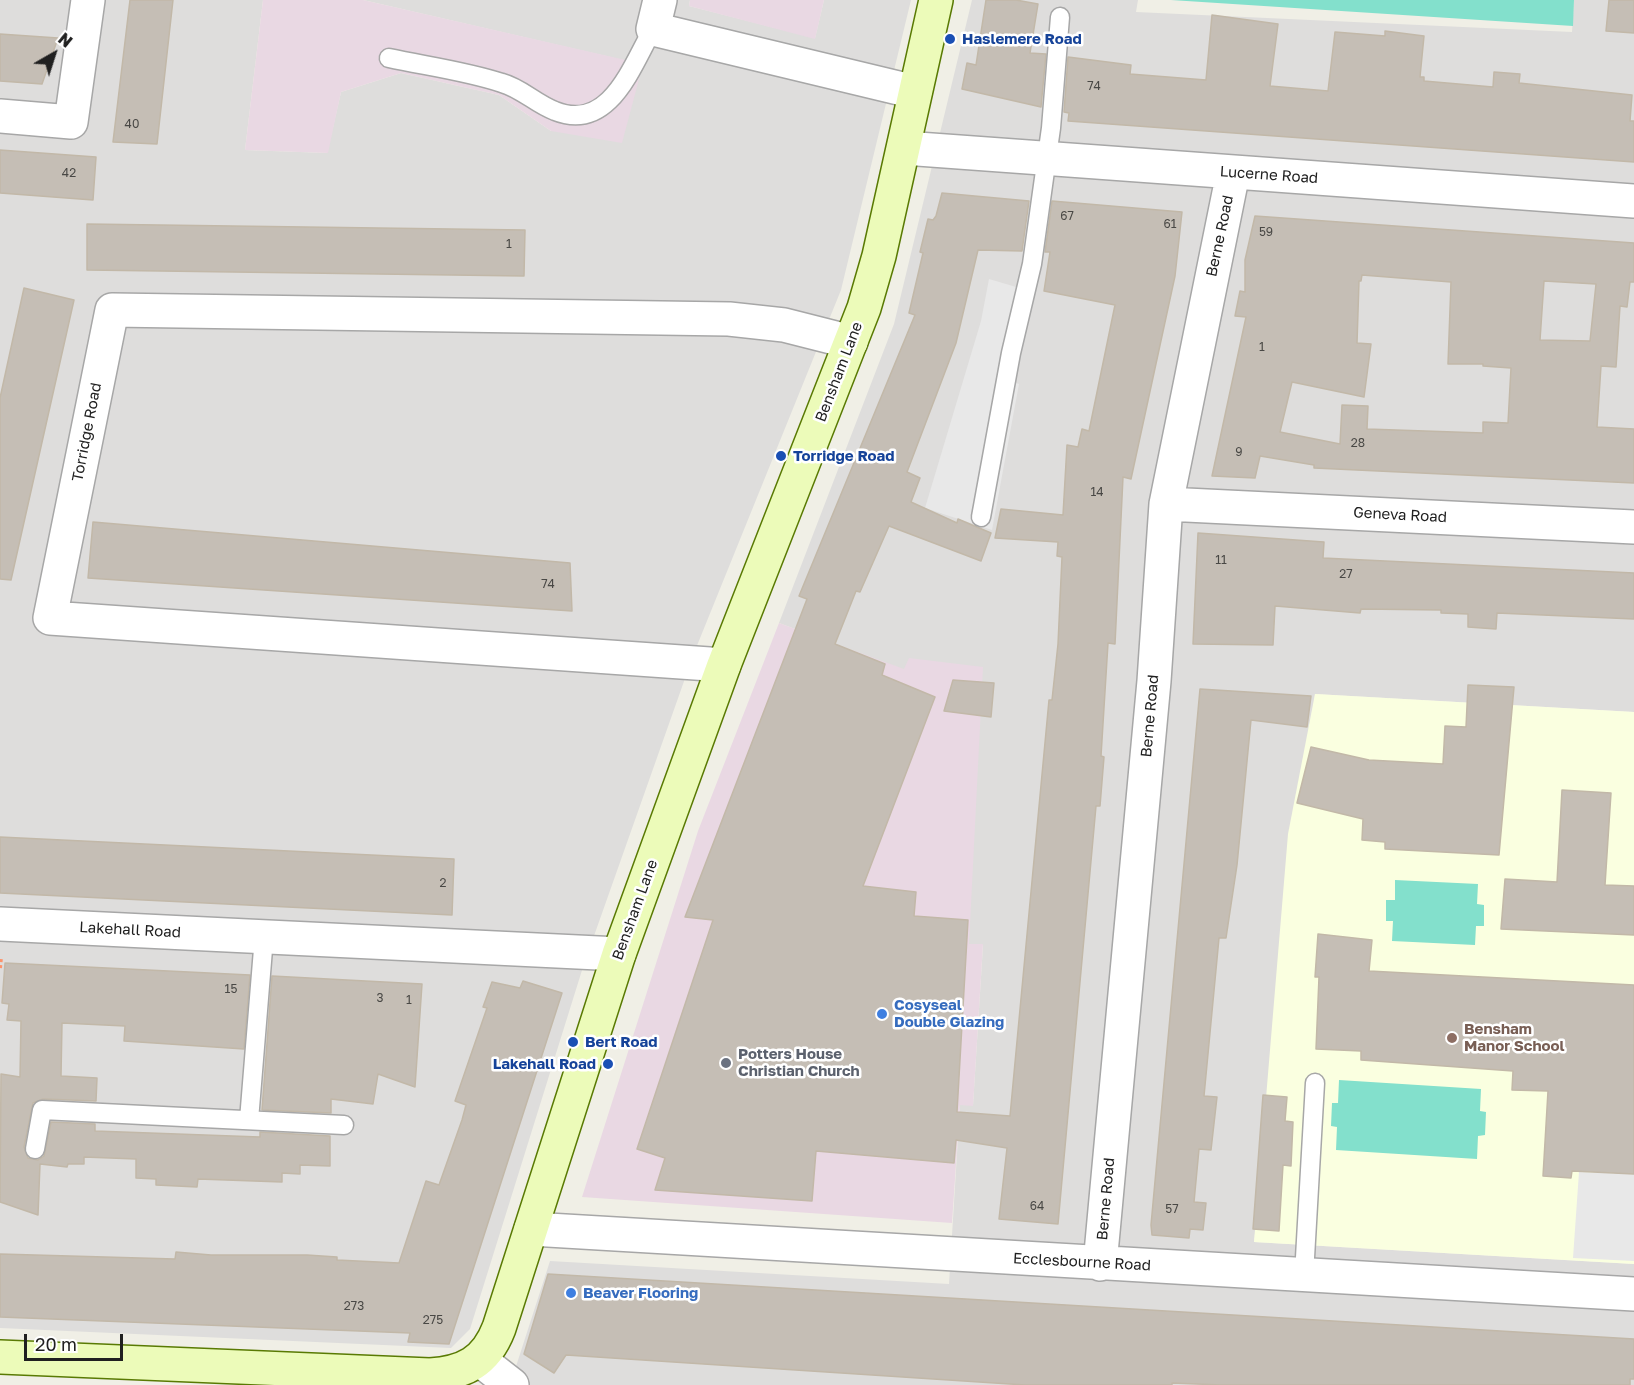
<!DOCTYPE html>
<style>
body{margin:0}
#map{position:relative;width:1634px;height:1385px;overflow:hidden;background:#f0efe6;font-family:"Golos Text",sans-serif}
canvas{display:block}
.north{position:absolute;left:24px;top:24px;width:60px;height:60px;-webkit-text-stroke:4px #fff;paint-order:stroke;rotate:39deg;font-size:16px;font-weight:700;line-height:24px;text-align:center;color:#202020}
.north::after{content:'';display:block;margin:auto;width:21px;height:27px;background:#202020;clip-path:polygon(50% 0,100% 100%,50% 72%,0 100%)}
.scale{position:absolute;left:24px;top:1334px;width:99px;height:27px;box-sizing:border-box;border:3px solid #202020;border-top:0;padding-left:8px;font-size:18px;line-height:21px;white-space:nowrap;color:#202020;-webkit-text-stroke:4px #fff;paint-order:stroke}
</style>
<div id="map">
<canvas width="1634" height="1385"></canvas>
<div class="north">N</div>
<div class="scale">20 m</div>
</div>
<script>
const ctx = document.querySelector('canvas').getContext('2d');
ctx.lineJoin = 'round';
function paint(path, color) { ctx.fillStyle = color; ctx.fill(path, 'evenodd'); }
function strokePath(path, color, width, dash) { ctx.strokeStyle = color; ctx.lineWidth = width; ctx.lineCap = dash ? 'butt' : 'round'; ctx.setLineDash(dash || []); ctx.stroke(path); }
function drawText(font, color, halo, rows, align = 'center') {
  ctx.font = font + ' "Golos Text",sans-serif'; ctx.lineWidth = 5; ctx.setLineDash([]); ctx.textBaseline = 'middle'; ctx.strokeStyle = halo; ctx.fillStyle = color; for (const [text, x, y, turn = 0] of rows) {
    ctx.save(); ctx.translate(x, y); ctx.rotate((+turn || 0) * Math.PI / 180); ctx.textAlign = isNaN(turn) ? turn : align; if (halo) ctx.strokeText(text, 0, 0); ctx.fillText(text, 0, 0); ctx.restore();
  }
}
paint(new Path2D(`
 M 0,0 L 263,0 L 245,150 L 327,153 L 341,92 L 401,73 L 499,95 L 551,131 L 636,63 L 363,0 L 690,0 L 689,6 L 815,38 L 824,0 L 911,0 L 841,290 L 694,653 L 583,967 L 470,1329 L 451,1348 L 0,1328 Z
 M 972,0 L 1138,0 L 1136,12 L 1572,32 L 1574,0 L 1634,0 L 1634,712 L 1315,694 L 1254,1242 L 1634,1264 L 1634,1385 L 510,1385 L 550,1261 L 949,1284 L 960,1105 L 973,1105 L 983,945 L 969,944 L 904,670 L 779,623 L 894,324 Z`), '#dedddc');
paint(new Path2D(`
 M 263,0 L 363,0 L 643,64 L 622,143 L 551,131 L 499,95 L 401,73 L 341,92 L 328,153 L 245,150 Z
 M 690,0 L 824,0 L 815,39 L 689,6 Z
 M 779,623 L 904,669 L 909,658 L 983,667 L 969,944 L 983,944 L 973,1106 L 960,1105 L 952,1223 L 582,1197 L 698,831 Z`), '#e9d8e3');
paint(new Path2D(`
 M 1315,694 L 1634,712 L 1634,1264 L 1254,1242 L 1288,834 Z`), '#faffe0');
paint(new Path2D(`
 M 1171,0 L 1574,0 L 1573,26 Z
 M 1395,880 L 1478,884 L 1477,904 L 1484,905 L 1484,926 L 1476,926 L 1475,945 L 1392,941 L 1393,921 L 1386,921 L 1386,900 L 1395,900 Z
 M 1339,1080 L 1481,1089 L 1480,1111 L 1486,1112 L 1485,1135 L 1478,1136 L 1477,1159 L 1336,1150 L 1337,1127 L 1331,1126 L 1332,1103 L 1338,1103 Z`), '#83e0cc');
paint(new Path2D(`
 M 989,279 L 1033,292 L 1013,382 L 1019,384 L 992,530 L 925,508 L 981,321 Z
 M 1579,1172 L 1634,1174 L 1634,1261 L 1573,1258 Z`), '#e8e8e8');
const building = new Path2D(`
 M 130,0 L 173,0 L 157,144 L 113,142 Z
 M 986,0 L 1016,0 L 1038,4 L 1030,53 L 1046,54 L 1041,107 L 962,89 L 967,63 L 976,65 Z
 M 1609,0 L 1634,0 L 1634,33 L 1606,31 Z
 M 1212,15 L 1278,24 L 1270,86 L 1328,91 L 1335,32 L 1385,36 L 1385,31 L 1424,36 L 1420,77 L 1424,77 L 1424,81 L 1493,87 L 1494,72 L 1520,74 L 1519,83 L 1632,95 L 1630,121 L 1634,121 L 1634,162 L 1068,121 L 1069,113 L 1064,112 L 1068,57 L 1131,65 L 1130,74 L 1206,80 Z
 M 0,34 L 58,38 L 42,84 L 0,81 Z
 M 0,150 L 96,157 L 93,200 L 0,193 Z
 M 942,193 L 1029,201 L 1022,251 L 978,250 L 956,343 L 907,472 L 920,478 L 911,502 L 957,523 L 958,519 L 991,533 L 981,561 L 889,526 L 860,592 L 856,591 L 835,644 L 885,664 L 882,675 L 935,697 L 863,886 L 916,892 L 914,916 L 968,920 L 957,1112 L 1010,1116 L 1049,700 L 1052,700 L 1058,644 L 1062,557 L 1057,556 L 1058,542 L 995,538 L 1001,509 L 1063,515 L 1067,445 L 1078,447 L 1082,429 L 1089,431 L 1115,305 L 1044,291 L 1050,252 L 1045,252 L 1052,201 L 1182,212 L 1175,276 L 1131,479 L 1123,477 L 1115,644 L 1108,643 L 1101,756 L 1104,757 L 1100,806 L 1096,806 L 1058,1224 L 999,1219 L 1007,1148 L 956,1140 L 954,1163 L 816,1151 L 812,1201 L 655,1190 L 665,1158 L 637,1149 L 713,920 L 685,917 L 807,599 L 799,596 L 915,315 L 909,313 L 923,253 L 920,252 L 928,219 L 933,220 L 936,216 Z
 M 1255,216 L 1634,243 L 1634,282 L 1630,282 L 1627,307 L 1620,306 L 1616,367 L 1601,366 L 1597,427 L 1634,429 L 1634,483 L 1314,468 L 1314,465 L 1260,456 L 1255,478 L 1212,476 L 1246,317 L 1235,316 L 1240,291 L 1245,292 L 1245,260 ZM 1362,275 L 1451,282 L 1448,364 L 1483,364 L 1483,366 L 1511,368 L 1508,423 L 1483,422 L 1483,433 L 1367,429 L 1368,406 L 1342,405 L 1340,444 L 1280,432 L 1292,382 L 1364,397 L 1371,344 L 1357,343 L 1359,281 L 1361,281 ZM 1544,281 L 1596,284 L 1590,341 L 1540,340 Z
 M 87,224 L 525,230 L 524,276 L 87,270 Z
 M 24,288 L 74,300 L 11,580 L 0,579 L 0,398 Z
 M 93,522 L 570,563 L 572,611 L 88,578 Z
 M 1198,533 L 1324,542 L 1323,558 L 1634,573 L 1634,619 L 1497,613 L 1496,629 L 1468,627 L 1468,614 L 1441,613 L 1441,610 L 1361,609 L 1360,613 L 1275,606 L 1273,645 L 1193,644 Z
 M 953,680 L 994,683 L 991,717 L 944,711 Z
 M 1468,685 L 1514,687 L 1499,855 L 1385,849 L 1385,842 L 1362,840 L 1363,819 L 1297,803 L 1311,747 L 1369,760 L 1443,764 L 1445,726 L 1466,727 Z
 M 1200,689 L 1311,696 L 1307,727 L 1251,720 L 1237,865 L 1226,938 L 1219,938 L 1204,1096 L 1217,1097 L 1211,1150 L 1199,1149 L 1194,1202 L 1206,1203 L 1203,1230 L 1190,1229 L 1189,1238 L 1152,1235 L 1151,1225 Z
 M 1562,790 L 1611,793 L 1605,885 L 1634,886 L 1634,935 L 1501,929 L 1505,879 L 1557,882 Z
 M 0,837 L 454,859 L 452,915 L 0,893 Z
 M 1318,934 L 1372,940 L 1369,971 L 1634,985 L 1634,1174 L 1572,1171 L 1571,1178 L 1543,1176 L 1548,1091 L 1512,1090 L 1513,1071 L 1361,1060 L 1361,1051 L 1316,1049 L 1319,977 L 1315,977 Z
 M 5,963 L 250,975 L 244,1049 L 124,1041 L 125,1026 L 62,1023 L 61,1076 L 97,1078 L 96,1101 L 43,1099 L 33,1103 L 24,1147 L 28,1158 L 38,1160 L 44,1156 L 51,1122 L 95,1124 L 95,1131 L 260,1137 L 260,1132 L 330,1136 L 330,1166 L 300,1165 L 300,1174 L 282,1173 L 282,1182 L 198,1179 L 197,1187 L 156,1185 L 156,1179 L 136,1178 L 136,1159 L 84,1157 L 84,1164 L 68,1164 L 67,1167 L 40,1164 L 38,1215 L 0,1202 L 1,1074 L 20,1077 L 21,1021 L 7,1020 L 9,1004 L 2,1003 Z
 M 272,976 L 422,984 L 415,1087 L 378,1074 L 373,1104 L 331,1099 L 331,1113 L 262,1110 Z
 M 523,981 L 562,993 L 449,1344 L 408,1342 L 410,1333 L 0,1317 L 0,1254 L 175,1259 L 176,1252 L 211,1255 L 307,1255 L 337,1257 L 337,1260 L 399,1263 L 426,1181 L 439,1185 L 462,1120 L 466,1105 L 455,1101 L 487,1008 L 483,1007 L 492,982 L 520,988 Z
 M 1263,1095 L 1287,1097 L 1285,1121 L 1293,1122 L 1291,1166 L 1283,1165 L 1279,1231 L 1253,1229 Z
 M 548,1274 L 1634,1339 L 1634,1379 L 1630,1379 L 1630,1385 L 1221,1385 L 1172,1383 L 1172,1385 L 1025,1385 L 566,1355 L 554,1373 L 524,1354 Z`);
paint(building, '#c5beb5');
strokePath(building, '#c2b8a8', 1.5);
const lane = new Path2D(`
 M 389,58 C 426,66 466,71 502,83 C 521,88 536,104 555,111 C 610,133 632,65 653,29
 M 981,517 L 1011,353 L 1032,264 L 1051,128 L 1060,17
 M 249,1120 L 264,937
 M 35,1149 L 42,1110 L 344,1125
 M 1304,1275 L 1315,1083`);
const street = new Path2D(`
 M 660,0 L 653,29 L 915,92
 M 0,116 L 71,122 L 88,0
 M 904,148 L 1634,201
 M 1166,504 L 1634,527
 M 724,665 L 50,618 L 112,310 L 729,319 L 784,325 L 851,342
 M 0,924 L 619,954
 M 531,1229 L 1634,1294
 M 1100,1264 L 1154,681 L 1166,504 L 1233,173
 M 480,1360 L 512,1385`);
const secondary = new Path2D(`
 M 0,1357 L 430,1375 C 464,1373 486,1362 499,1328 L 619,954 L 724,665 L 864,308 L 879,256 L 936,0`);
strokePath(lane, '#a7a7a7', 21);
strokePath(street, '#a7a7a7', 36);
strokePath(secondary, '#597a03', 36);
strokePath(new Path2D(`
 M 0,968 L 1,957`), '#fc936b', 4, [3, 3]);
strokePath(lane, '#fff', 18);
strokePath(street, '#fff', 33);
strokePath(secondary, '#ecfbb9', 33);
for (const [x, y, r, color] of [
 [950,39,6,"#1a4fb4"],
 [781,456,6,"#1a4fb4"],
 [882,1014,6,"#3f7fe0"],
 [1452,1038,6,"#8d6e63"],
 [573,1042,6,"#1a4fb4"],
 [726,1063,6,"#6b7280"],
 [608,1064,6,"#1a4fb4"],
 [571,1293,6,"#3f7fe0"]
]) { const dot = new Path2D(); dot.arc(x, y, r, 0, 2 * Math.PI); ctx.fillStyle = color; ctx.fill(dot); strokePath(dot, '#fff', 2); }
drawText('12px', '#494845', null, [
 ["74",1094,86],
 ["40",132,124],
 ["42",69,173],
 ["67",1067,216],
 ["61",1170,224],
 ["59",1266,232],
 ["1",509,244],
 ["1",1262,347],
 ["28",1358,443],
 ["9",1239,452],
 ["14",1097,492],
 ["11",1221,560],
 ["27",1346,574],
 ["74",548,584],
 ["2",443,883],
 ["15",231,989],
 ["3",380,998],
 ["1",409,1000],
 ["64",1037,1206],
 ["57",1172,1209],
 ["273",354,1306],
 ["275",433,1320]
]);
drawText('bold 15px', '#164399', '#fff', [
 ["Haslemere Road",962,39],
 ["Torridge Road",793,456],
 ["Bert Road",585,1042],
 ["Lakehall Road",596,1064,"right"]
], 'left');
drawText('15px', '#202020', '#fff', [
 ["Lucerne Road",1269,175,4],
 ["Berne Road",1220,236,-78],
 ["Bensham Lane",839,372,-69],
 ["Torridge Road",87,432,-79],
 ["Geneva Road",1400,515,3],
 ["Berne Road",1150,716,-85],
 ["Bensham Lane",635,910,-70],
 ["Lakehall Road",130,930,3],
 ["Berne Road",1106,1199,-85],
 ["Ecclesbourne Road",1082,1262,3]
]);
drawText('bold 15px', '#366cbe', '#fff', [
 ["Cosyseal",894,1005],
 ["Double Glazing",894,1022],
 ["Beaver Flooring",583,1293]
], 'left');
drawText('bold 15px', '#785e54', '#fff', [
 ["Bensham",1464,1029],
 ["Manor School",1464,1046]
], 'left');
drawText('bold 15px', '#5b616d', '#fff', [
 ["Potters House",738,1054],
 ["Christian Church",738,1071]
], 'left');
</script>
